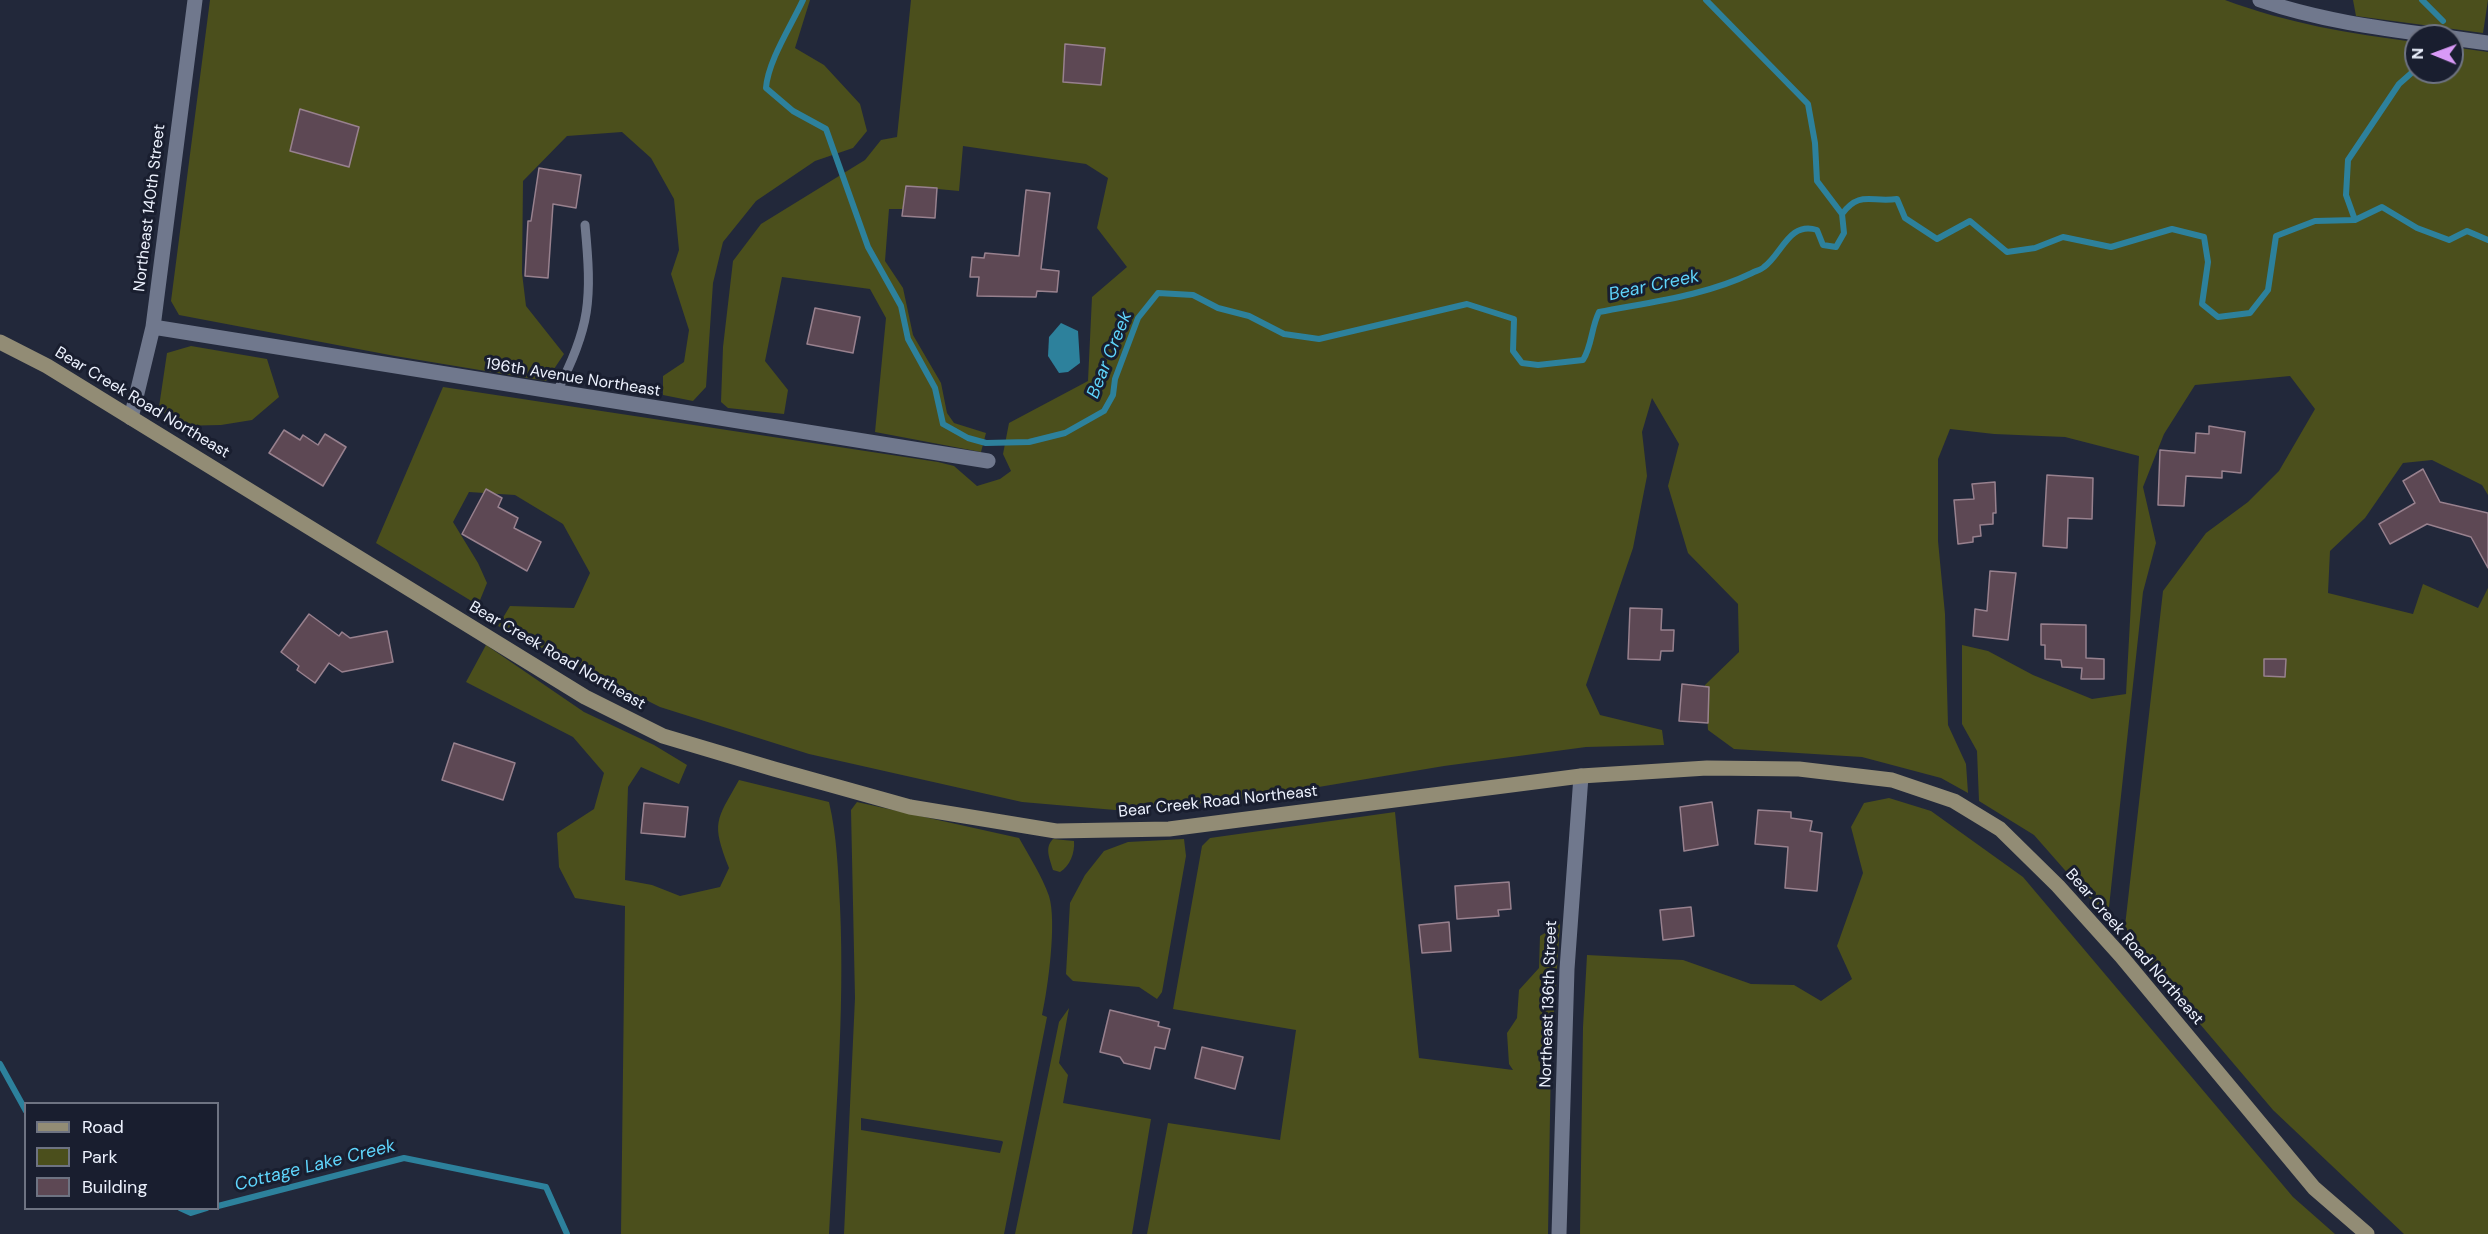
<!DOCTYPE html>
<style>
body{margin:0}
#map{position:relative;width:2488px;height:1234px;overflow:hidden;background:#22283a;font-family:"DM Sans",sans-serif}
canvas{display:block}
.legend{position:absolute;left:24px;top:1102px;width:195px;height:108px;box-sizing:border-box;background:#191e2f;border:2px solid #6e7382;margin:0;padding:8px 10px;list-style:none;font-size:18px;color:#edf2fe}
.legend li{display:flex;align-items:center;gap:12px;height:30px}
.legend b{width:30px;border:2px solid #6e7382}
.north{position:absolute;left:2404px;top:24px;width:60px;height:60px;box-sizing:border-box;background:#191e2f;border:2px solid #6e7382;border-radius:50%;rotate:271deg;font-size:16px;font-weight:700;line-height:24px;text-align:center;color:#edf2fe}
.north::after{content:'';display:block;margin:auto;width:21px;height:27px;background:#d99af7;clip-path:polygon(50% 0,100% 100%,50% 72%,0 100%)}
</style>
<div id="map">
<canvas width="2488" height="1234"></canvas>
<ul class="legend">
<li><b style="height:8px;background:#928c75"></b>Road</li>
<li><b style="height:16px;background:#4b4f1c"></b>Park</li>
<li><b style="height:16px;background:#5d4854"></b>Building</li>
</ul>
<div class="north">N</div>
</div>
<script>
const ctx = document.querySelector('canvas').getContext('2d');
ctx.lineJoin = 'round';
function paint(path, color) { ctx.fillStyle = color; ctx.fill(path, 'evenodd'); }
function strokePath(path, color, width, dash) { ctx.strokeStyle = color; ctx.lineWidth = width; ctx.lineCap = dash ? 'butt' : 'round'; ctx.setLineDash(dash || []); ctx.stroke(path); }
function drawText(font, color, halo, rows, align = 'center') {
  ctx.font = font + ' "DM Sans",sans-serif'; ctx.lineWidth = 6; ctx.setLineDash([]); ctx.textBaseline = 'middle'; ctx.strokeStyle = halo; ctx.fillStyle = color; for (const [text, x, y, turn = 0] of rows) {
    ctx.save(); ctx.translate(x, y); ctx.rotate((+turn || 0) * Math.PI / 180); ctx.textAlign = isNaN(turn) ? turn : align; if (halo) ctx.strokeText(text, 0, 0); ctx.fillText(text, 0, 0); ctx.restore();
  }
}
paint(new Path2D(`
 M 210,0 L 810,0 L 795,48 L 824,65 L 860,104 L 867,131 L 853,148 L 815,161 L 756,201 L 723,242 L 713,283 L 706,387 L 693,401 L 663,395 L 663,376 L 684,362 L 689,330 L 671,274 L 679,250 L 674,199 L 651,158 L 622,132 L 567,136 L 523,181 L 522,273 L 526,306 L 564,354 L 546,381 L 395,356 L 179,315 L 171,301 Z
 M 911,0 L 2225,0 C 2287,23 2350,34 2416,42 L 2416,72 L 2452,72 L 2452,47 L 2488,52 L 2488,495 L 2482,485 L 2432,460 L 2403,463 L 2365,518 L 2330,551 L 2328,593 L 2413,614 L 2423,584 L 2478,608 L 2488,588 L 2488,1234 L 2404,1234 L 2273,1110 L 2132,944 L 2125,926 L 2163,591 L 2206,533 L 2248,502 L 2279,471 L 2315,409 L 2290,376 L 2195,385 L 2164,434 L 2143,487 L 2156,543 L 2143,592 L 2109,907 L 2100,910 L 2034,835 L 1979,801 L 1977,751 L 1962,724 L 1962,645 L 1988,651 L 2033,675 L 2092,699 L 2126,694 L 2139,456 L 2065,437 L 1994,434 L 1950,429 L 1938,459 L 1938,541 L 1945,614 L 1948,725 L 1966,764 L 1968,793 L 1941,778 L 1862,757 L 1734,749 L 1708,730 L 1705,685 L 1739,652 L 1738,604 L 1688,553 L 1668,486 L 1679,444 L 1652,398 L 1642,432 L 1647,476 L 1633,548 L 1586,685 L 1600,715 L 1662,730 L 1664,745 L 1586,747 L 1444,766 L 1241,800 L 1115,810 L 1022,802 L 809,754 L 660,707 L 498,626 L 510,606 L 574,608 L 590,573 L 563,524 L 515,495 L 469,492 L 453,522 L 478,563 L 487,583 L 478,605 L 376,543 L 443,387 L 938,462 L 954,466 L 977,486 L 1000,479 L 1011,471 L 1003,454 L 1009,423 L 1088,381 L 1092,297 L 1127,267 L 1097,228 L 1108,178 L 1086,164 L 963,146 L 959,191 L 906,186 L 903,209 L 889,209 L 885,261 L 903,288 L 913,335 L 941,383 L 947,413 L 954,423 L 986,433 L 981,452 L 875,432 L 886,318 L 870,289 L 782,277 L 765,361 L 788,390 L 784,414 L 728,408 L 721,402 L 723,347 L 733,261 L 761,224 L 865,160 L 881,140 L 897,137 ZM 1065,44 L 1105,48 L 1101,85 L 1063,82 Z
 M 2353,0 L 2488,0 L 2483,33 L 2356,16 Z
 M 191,346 L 267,359 L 279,397 L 252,420 L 221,425 L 176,426 L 159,407 L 167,353 Z
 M 486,645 L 584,712 L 654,745 L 687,765 L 679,784 L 641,767 L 628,787 L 625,880 L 652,885 L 680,896 L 720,887 L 729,868 C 711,822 716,821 739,780 L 829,802 C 837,836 838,871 840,906 C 845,1016 835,1124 829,1234 L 621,1234 L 625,906 L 575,898 L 559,867 L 557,833 L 594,809 L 604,773 L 573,737 L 466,682 Z
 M 1889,798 L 1931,811 L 2023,877 L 2293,1197 L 2335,1234 L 1580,1234 L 1583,1027 L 1587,955 L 1683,960 L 1751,984 L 1794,985 L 1821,1001 L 1852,979 L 1837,946 L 1863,873 L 1851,827 L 1864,803 Z
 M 857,802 L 1019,838 C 1029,856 1042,876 1049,896 C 1057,921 1048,988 1042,1015 L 1047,1017 L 1004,1234 L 844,1234 L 855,998 L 851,810 ZM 861,1118 L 1002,1141 L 1003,1142 L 1000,1153 L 861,1130 Z
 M 1395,812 L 1419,1058 L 1513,1070 L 1509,1064 L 1507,1033 L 1517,1018 L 1519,990 L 1539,968 L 1540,936 L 1560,924 L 1551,1056 L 1548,1234 L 1147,1234 L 1168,1123 L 1280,1140 L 1296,1030 L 1173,1009 L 1202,846 L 1210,838 Z
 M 1053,839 L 1074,841 C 1075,853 1070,866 1060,872 L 1053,870 C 1050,859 1044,848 1053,839 Z
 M 1184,839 L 1186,856 L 1162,992 L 1157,999 L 1139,987 L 1073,981 L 1066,974 L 1070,903 L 1085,875 L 1104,851 L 1128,842 Z
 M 1069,1008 L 1059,1063 L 1068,1075 L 1063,1103 L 1151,1119 L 1132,1234 L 1015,1234 L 1059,1022 Z`), '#4b4f1c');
paint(new Path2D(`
 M 1061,323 L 1078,331 L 1080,363 L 1068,372 L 1059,373 L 1048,356 L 1049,337 Z`), '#2d819c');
strokePath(new Path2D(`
 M 803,0 C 791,26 768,61 766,88 L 793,111 L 826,129 L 868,247 L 901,306 L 908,339 L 935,388 L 943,424 L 968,438 L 986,443 L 1029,442 L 1065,433 L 1104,411 L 1113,395 L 1115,379 L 1138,318 L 1158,293 L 1193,295 L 1218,308 L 1249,316 L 1284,334 L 1319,339 L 1467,304 L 1514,319 L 1513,351 L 1522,363 L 1538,365 L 1583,360 C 1592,346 1591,328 1599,312 C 1650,302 1705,296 1752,273 C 1755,271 1761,270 1764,267 C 1782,254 1789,221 1817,230 L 1823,245 L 1836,247 L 1844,233 L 1842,214 C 1860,190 1871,203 1897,199 L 1905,218 L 1937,239 L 1970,221 L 2007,252 L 2035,248 L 2063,237 L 2111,247 L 2172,229 L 2204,237 L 2208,262 L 2202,304 L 2218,317 L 2250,313 L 2268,290 L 2276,236 L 2315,221 L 2355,220 L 2382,207 L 2417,228 L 2449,240 L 2467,231 L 2488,240
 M 1706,0 L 1808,104 L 1815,143 L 1817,181 L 1842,214
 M 2422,0 L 2443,21
 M 2355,220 L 2346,195 L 2348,160 L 2399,84 L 2416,69
 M 0,1064 L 26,1111
 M 218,1206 L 404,1158 L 546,1187 L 567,1234
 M 180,1208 L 191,1213 L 207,1208`), '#2d819c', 6);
const building = new Path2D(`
 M 1065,44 L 1105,48 L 1101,85 L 1063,82 Z
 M 300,109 L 359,127 L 349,167 L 290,151 Z
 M 539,168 L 581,175 L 576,208 L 553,204 L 548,278 L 525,276 L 528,221 L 531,221 Z
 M 906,186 L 937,188 L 935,218 L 902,216 Z
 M 1026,190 L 1050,193 L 1041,269 L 1059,271 L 1057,292 L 1037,291 L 1036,297 L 977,296 L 979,277 L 970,277 L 972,257 L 984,258 L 985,253 L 1019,256 Z
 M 815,308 L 860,317 L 853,353 L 807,344 Z
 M 2209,426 L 2245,432 L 2241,473 L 2222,471 L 2222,478 L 2186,476 L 2184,506 L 2158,505 L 2160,450 L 2195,453 L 2196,433 L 2209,434 Z
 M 284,430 L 300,440 L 303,435 L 318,445 L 325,434 L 346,447 L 323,486 L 269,453 Z
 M 2423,469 L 2440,502 L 2488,513 L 2488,568 L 2471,537 L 2427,524 L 2390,544 L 2379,524 L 2415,503 L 2403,481 Z
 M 2047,475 L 2093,478 L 2092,519 L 2068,518 L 2067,548 L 2043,546 Z
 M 1995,482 L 1996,513 L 1993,513 L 1993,524 L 1980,525 L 1981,536 L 1973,537 L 1973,542 L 1958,544 L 1954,500 L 1974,499 L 1972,484 Z
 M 486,489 L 502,498 L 498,507 L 518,518 L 514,528 L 541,542 L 527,571 L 462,534 Z
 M 1990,571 L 2016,573 L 2008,640 L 1973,636 L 1975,609 L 1987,611 Z
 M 1630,608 L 1662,609 L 1661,630 L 1674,630 L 1673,651 L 1661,651 L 1660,660 L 1628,659 Z
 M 309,614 L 339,636 L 342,632 L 350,638 L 387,631 L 393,662 L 342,672 L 329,663 L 315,683 L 297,670 L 299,666 L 281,652 Z
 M 2041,624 L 2086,625 L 2086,658 L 2104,659 L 2104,679 L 2081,679 L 2082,668 L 2062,667 L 2061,660 L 2045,659 L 2045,645 L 2041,645 Z
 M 2264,659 L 2286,659 L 2285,677 L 2264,676 Z
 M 1682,684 L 1709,687 L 1708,723 L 1679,721 Z
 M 454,743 L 515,763 L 503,800 L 442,780 Z
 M 1712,802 L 1718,845 L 1684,851 L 1680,807 Z
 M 644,803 L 688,807 L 685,837 L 641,833 Z
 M 1758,810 L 1791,812 L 1791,818 L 1812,821 L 1810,831 L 1822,833 L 1817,891 L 1785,888 L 1788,847 L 1755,844 Z
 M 1509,882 L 1511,909 L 1498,910 L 1499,916 L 1457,919 L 1455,886 Z
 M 1691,907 L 1694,936 L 1663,940 L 1660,910 Z
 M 1449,922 L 1451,951 L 1422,953 L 1419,925 Z
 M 1110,1010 L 1159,1022 L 1158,1026 L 1170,1029 L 1165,1049 L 1155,1047 L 1150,1069 L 1124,1063 L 1120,1057 L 1100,1052 Z
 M 1202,1047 L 1243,1057 L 1235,1089 L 1195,1078 Z`);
paint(building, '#5d4854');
strokePath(building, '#98818e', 1.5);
strokePath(new Path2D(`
 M 556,393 C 591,327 592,299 585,225`), '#70788d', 9);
strokePath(new Path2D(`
 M 2260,0 C 2318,20 2377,28 2438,36
 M 2452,38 L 2488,43
 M 153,327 L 988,461
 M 131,418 L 153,327 L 195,0
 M 1559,1234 L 1567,969 L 1581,776`), '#70788d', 15);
strokePath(new Path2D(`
 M 0,342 L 47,366 L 585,697 L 663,736 L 774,769 L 910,807 L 1056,831 L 1169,829 L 1581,776 L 1707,768 L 1799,769 L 1892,780 L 1954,801 L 2000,829 L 2058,886 L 2121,956 L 2314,1188 L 2367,1234`), '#928c75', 15);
drawText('16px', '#edf2fe', '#191e2f', [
 ["Northeast 140th Street",150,208,-83],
 ["196th Avenue Northeast",573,378,9],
 ["Bear Creek Road Northeast",142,403,31],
 ["Bear Creek Road Northeast",557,656,30],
 ["Bear Creek Road Northeast",1218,802,-6],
 ["Bear Creek Road Northeast",2134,947,49],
 ["Northeast 136th Street",1549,1004,-88]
]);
drawText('italic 18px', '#5fd5fc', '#191e2f', [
 ["Bear Creek",1654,286,-12],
 ["Bear Creek",1110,355,-68],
 ["Cottage Lake Creek",315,1166,-14]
]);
</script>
